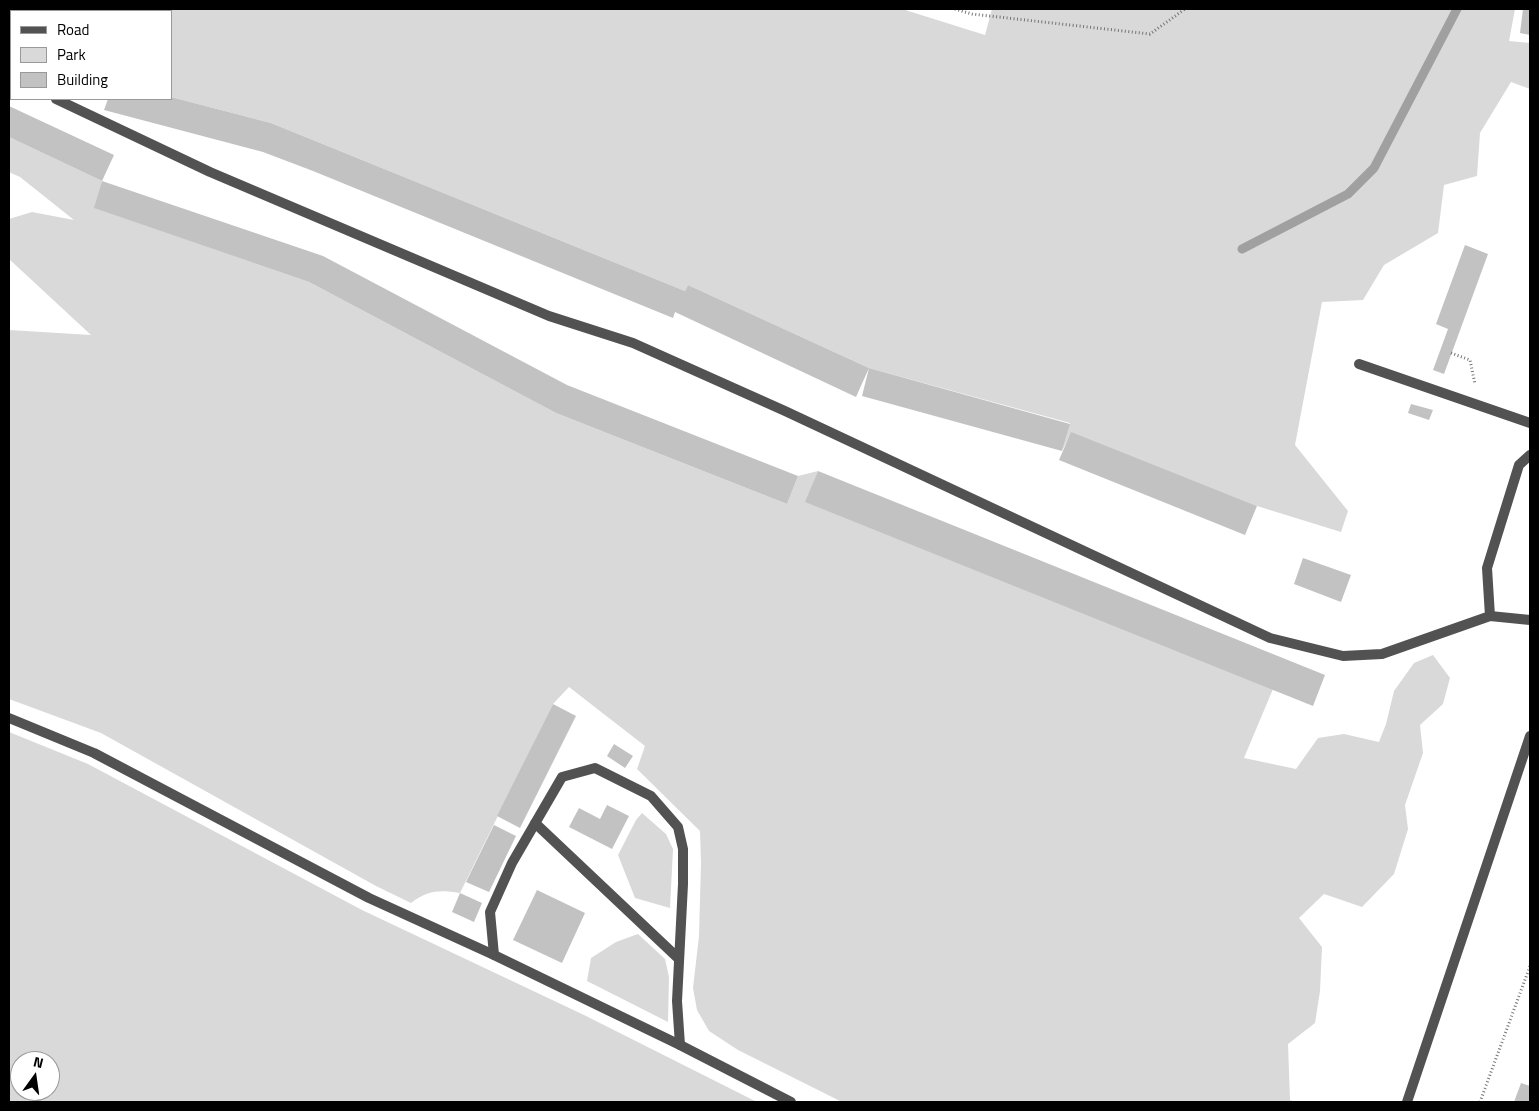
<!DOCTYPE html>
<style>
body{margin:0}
#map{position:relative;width:1539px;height:1111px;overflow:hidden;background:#fff;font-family:"Titillium Web",sans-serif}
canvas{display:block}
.frame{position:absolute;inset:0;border:10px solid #000;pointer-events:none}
.legend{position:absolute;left:10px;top:10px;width:162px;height:90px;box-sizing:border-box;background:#fff;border:1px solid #999;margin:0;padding:6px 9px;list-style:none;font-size:15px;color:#000}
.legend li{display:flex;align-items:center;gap:10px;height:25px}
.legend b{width:25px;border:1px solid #999}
.north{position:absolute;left:10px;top:1051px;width:50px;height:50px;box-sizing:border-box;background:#fff;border:1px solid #999;border-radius:50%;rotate:14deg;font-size:14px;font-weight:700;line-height:20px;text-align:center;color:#000}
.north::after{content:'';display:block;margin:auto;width:18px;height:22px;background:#000;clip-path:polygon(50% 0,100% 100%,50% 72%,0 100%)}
</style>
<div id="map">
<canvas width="1539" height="1111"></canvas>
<div class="frame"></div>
<ul class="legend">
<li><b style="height:6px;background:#525252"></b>Road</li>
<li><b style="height:14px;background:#d9d9d9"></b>Park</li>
<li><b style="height:14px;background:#c2c2c2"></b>Building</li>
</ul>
<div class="north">N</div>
</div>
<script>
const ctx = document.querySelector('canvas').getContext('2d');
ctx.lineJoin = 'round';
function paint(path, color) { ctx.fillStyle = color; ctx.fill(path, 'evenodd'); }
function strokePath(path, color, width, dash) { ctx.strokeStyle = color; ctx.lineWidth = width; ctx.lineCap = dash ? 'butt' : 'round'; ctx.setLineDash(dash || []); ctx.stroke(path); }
paint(new Path2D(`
 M 9,9 L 902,9 L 985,35 L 992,9 L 1515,9 L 1509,41 L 1530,43 L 1530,89 L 1511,82 L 1480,133 L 1477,176 L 1444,185 L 1438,233 L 1384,265 L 1363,300 L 1322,302 L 1295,445 L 1348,511 L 1341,532 L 1257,506 L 1071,433 L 1062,451 L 1070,423 L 869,368 L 688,285 L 685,291 L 271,123 L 171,97 L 171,11 L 11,11 L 11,23 L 9,21 Z
 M 9,137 L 102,181 L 95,208 L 309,282 L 556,413 L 787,504 L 798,476 L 818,471 L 806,502 L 1273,689 L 1244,758 L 1296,769 L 1318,738 L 1344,734 L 1379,742 L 1386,724 L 1394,691 L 1414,663 L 1433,655 L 1450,678 L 1443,704 L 1420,725 L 1423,753 L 1405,805 L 1408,829 L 1394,874 L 1362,907 L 1324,894 L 1299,918 L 1322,947 L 1320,991 L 1315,1023 L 1288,1044 L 1290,1100 L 1295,1102 L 842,1102 L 738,1050 L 709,1031 L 697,1010 L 693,988 L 699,936 L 701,863 L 700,831 L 637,769 L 645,746 L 569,687 L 553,704 L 460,893 C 439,890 429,890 411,903 L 376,886 L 101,733 L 9,699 L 9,330 L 91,335 L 9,259 L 9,219 L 32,212 L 74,220 L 20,177 L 9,172 Z
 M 9,732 L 88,764 L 362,910 L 584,1015 L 757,1102 L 9,1102 ZM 20,1061 L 50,1061 L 50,1091 L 20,1091 Z
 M 642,813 L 666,834 L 673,849 L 670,908 L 635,898 L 618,855 L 636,820 Z
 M 638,934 L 665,959 L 669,977 L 668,1022 L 587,981 L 591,958 L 616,942 Z`), '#d9d9d9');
strokePath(new Path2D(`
 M 1242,249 L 1348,194 L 1374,168 L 1457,9`), '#a0a0a0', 9);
paint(new Path2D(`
 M 1523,9 L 1530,9 L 1530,35 L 1520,33 Z
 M 9,21 L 11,23 L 11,61 L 9,60 Z
 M 171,97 L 271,123 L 685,291 L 688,285 L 869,368 L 1070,424 L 1062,451 L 862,396 L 869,368 L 856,397 L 675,312 L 673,318 L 313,171 L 263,152 L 104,110 L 108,99 L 171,99 Z
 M 9,106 L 114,155 L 102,181 L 9,137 Z
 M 102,181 L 323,256 L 567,385 L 798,476 L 787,504 L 556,413 L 309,282 L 94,208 Z
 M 1465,245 L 1488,254 L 1444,374 L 1433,370 L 1448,329 L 1436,324 Z
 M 1411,404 L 1433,410 L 1429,420 L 1408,413 Z
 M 1071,432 L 1257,506 L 1245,535 L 1059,460 Z
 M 818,471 L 1325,675 L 1313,706 L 805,502 Z
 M 1303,558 L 1351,575 L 1341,602 L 1294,584 Z
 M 553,704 L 576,716 L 520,828 L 497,816 Z
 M 614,744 L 633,756 L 625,768 L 607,756 Z
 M 607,805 L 629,816 L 612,849 L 569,827 L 579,808 L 600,819 Z
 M 494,825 L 516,836 L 489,892 L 466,882 Z
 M 537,890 L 585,913 L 562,963 L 513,940 Z
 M 460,893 L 482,903 L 474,922 L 452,912 Z
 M 1521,1083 L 1530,1086 L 1530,1102 L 1514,1102 Z`), '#c2c2c2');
strokePath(new Path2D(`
 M 955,9 L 972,14 L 1150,34 L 1185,9
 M 1451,353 L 1470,360 L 1475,384
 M 1480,1102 L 1530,966`), '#747474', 3, [1, 2.5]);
strokePath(new Path2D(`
 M 9,76 L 11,77
 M 56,99 L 210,172 L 549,316 L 633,343 L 785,411 L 1270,638 L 1343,656 L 1382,654 L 1490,616 L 1530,620
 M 1359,364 L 1530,423
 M 1490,616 L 1487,568 L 1519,465 L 1530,455
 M 535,823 L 679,959
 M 494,955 L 490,912 L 512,863 L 562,777 L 595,768 L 651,796 L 678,827 L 683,849 L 683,884 L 677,1001 L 680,1045`), '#525252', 10);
strokePath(new Path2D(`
 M 9,718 L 94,753 L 369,898 L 494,955 L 680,1045 L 791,1102
 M 1407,1102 L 1530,736`), '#525252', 10);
</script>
